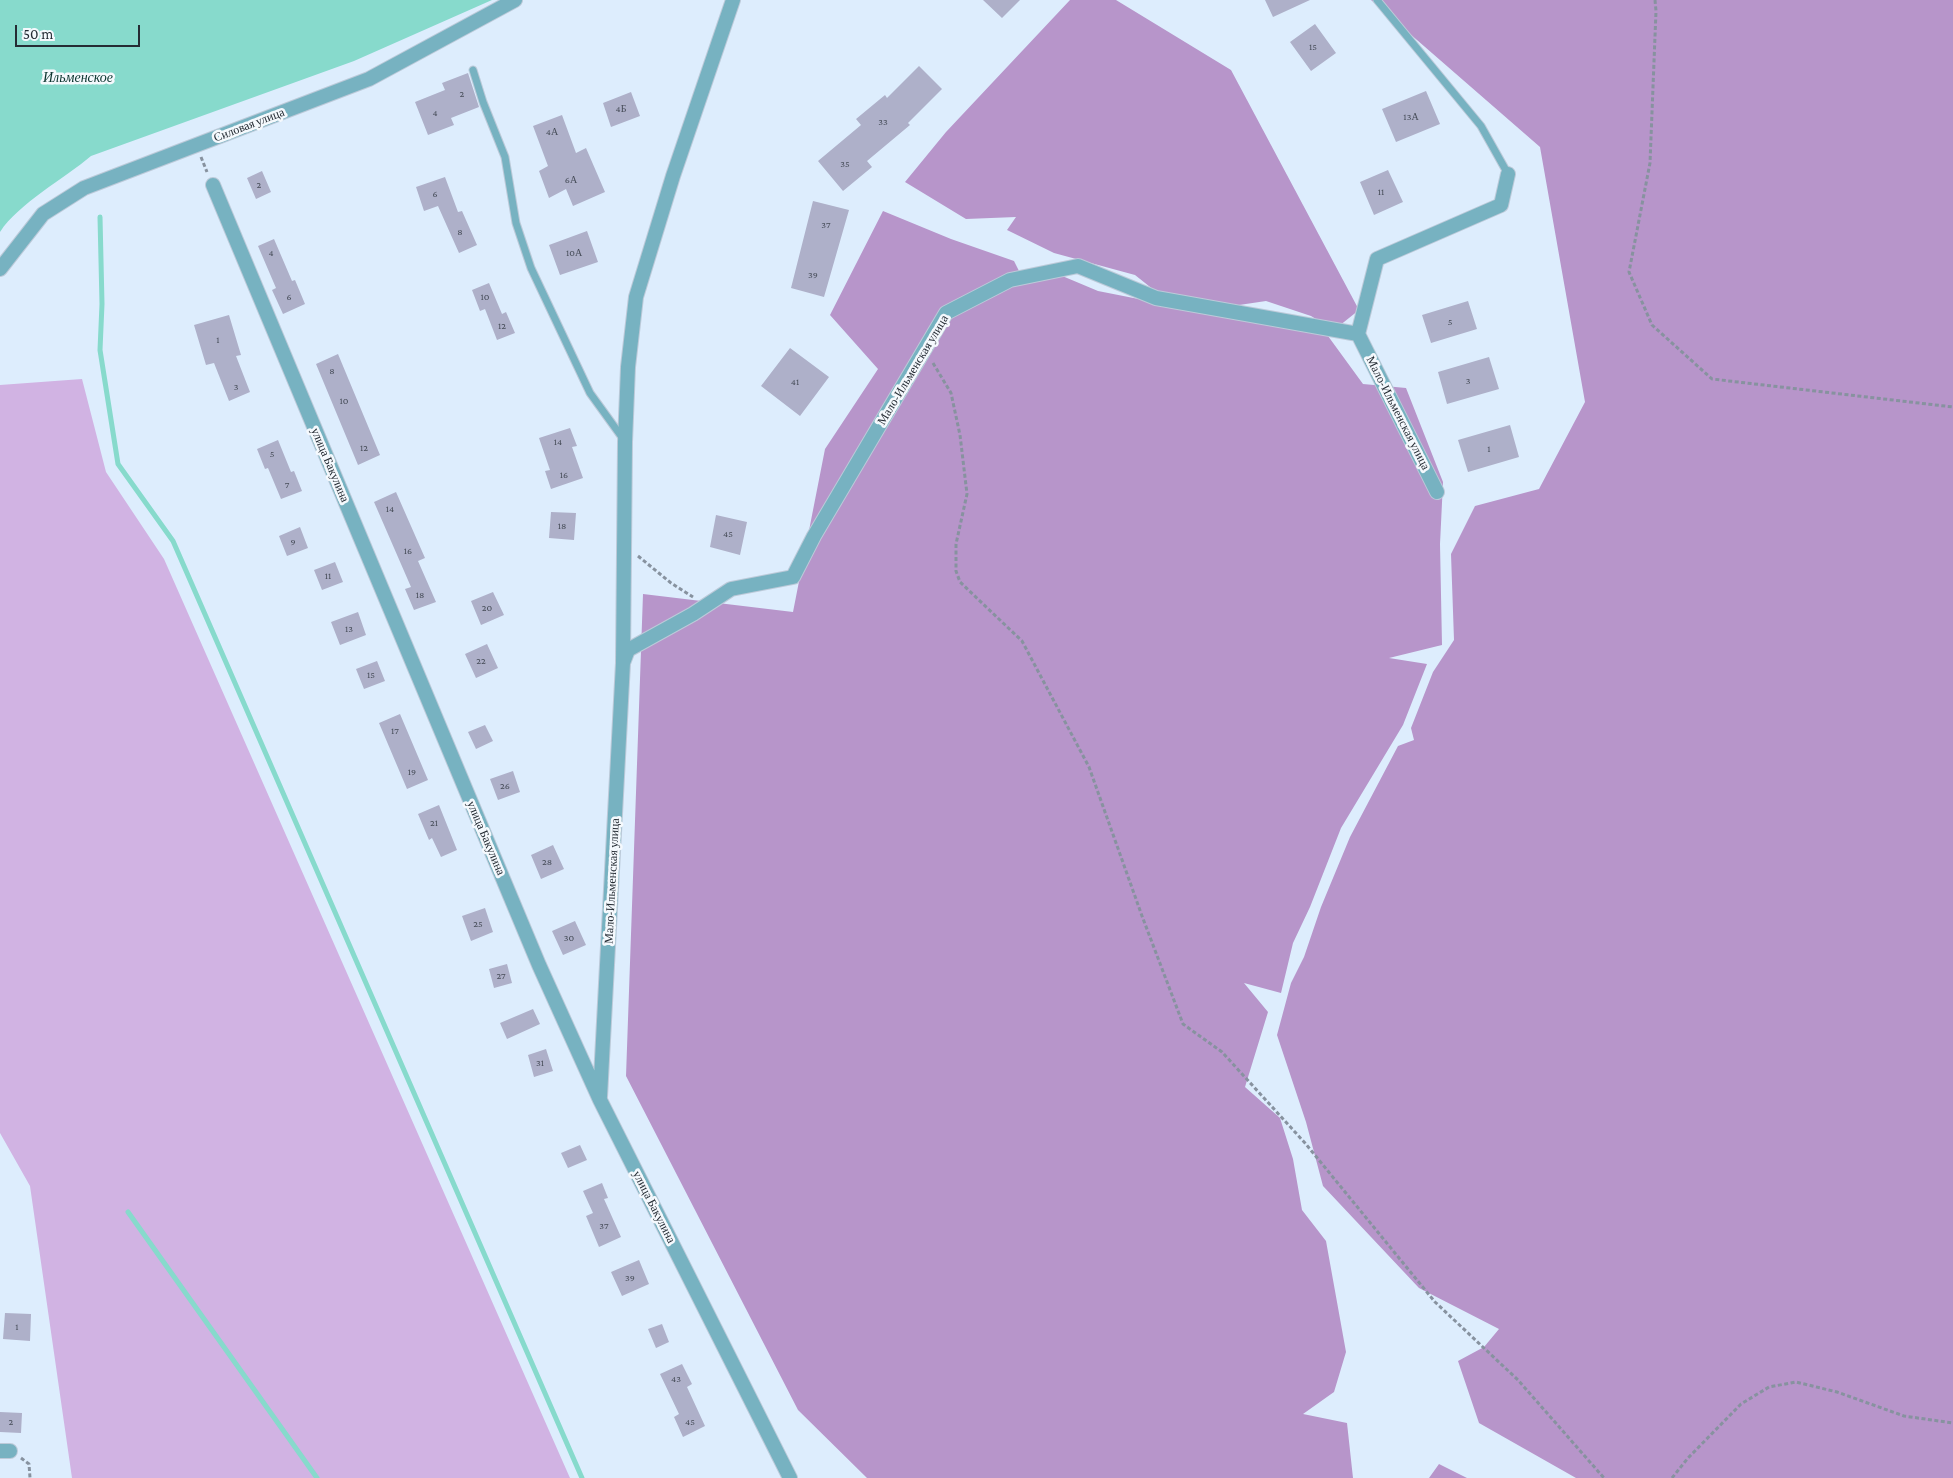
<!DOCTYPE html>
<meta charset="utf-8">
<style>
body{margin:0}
#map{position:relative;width:1953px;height:1478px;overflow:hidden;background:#ddedfd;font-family:"Crimson Pro",serif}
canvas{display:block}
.scale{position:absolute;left:15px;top:25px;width:125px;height:22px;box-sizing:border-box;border:2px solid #252c34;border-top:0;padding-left:6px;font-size:15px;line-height:18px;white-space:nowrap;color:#252c34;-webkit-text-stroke:4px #f5f9fd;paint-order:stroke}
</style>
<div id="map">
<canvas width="1953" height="1478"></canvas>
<div class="scale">50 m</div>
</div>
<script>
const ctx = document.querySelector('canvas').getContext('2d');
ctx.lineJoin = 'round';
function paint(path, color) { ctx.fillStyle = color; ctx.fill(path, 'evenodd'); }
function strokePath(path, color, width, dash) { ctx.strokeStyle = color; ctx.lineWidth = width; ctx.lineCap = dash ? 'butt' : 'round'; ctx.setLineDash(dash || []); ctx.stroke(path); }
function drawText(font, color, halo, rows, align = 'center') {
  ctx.font = font + ' "Crimson Pro",serif'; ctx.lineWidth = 5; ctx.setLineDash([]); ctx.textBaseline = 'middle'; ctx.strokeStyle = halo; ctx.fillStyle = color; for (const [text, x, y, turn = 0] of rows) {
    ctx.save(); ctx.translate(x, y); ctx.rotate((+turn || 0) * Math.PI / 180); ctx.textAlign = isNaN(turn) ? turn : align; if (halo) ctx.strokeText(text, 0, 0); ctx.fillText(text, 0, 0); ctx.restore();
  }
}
paint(new Path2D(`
 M 82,379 L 106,472 L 164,559 L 570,1478 L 72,1478 L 30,1186 L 0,1133 L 0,385 Z`), '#d1b3e3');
paint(new Path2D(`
 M 1070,0 L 1116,0 L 1231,70 L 1359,310 L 1334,330 L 1311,316 L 1266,301 L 1192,312 L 1275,314 L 1305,330 L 1328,336 L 1363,384 L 1406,388 L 1443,482 L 1440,544 L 1442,645 L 1389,658 L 1427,664 L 1403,725 L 1341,828 L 1310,907 L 1293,943 L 1281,993 L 1244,983 L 1268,1012 L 1245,1087 L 1280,1118 L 1293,1159 L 1302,1210 L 1326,1241 L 1346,1352 L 1334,1392 L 1303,1414 L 1347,1423 L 1353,1478 L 867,1478 L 798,1410 L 626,1076 L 643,594 L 793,612 L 825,449 L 878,369 L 830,315 L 883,211 L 951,239 L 1014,261 L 1024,281 L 1048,270 L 1098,291 L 1174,306 L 1135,275 L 1054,253 L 1007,230 L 1016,217 L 966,219 L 905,182 L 946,132 Z
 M 1371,0 L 1953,0 L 1953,1478 L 1576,1478 L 1479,1423 L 1458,1361 L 1484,1347 L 1499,1329 L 1419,1288 L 1323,1186 L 1306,1122 L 1277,1035 L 1291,983 L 1304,957 L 1321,907 L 1350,837 L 1398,746 L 1414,740 L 1411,728 L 1433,672 L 1454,640 L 1451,554 L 1475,506 L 1539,489 L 1585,402 L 1540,147 Z
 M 1439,1464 L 1467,1478 L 1429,1478 Z`), '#b795ca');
paint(new Path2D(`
 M 0,0 L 492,0 L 354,61 L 91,156 C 64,179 19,203 0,232 Z`), '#87dacc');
strokePath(new Path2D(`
 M 100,217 L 102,304 L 100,350 L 118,464 L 173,541 L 582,1478
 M 128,1212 L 317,1478`), '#87dacc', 5);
paint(new Path2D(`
 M 983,0 L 1020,0 L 1002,18 Z
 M 1265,0 L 1310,0 L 1273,17 Z
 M 1315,24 L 1336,53 L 1311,71 L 1290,42 Z
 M 919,66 L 942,89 L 908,123 L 910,125 L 867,161 L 872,167 L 843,191 L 818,161 L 861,125 L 856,119 L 885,95 L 887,98 Z
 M 468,73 L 479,107 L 451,118 L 454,125 L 428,135 L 415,102 L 445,90 L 442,83 Z
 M 1426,91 L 1440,124 L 1396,142 L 1382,109 Z
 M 631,92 L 640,116 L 611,127 L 603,103 Z
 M 562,115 L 576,153 L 586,148 L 605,192 L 573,206 L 566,189 L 549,198 L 539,171 L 548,166 L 533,126 Z
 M 1388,170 L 1403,202 L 1374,215 L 1360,182 Z
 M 262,171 L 271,192 L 256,199 L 247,178 Z
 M 445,177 L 458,212 L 462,211 L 477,245 L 459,253 L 438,206 L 424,211 L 416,187 Z
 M 813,201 L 849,210 L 824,297 L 791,288 Z
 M 587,231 L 598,262 L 560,275 L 549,245 Z
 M 274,239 L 292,281 L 295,280 L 305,304 L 283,314 L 272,290 L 276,288 L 258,246 Z
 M 489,283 L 502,314 L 506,312 L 515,333 L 497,340 L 485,309 L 480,311 L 472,290 Z
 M 1468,301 L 1477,329 L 1431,343 L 1422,315 Z
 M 229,315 L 241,355 L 236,356 L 250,392 L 229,401 L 214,363 L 206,365 L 194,325 Z
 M 790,348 L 829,377 L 800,416 L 761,386 Z
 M 338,354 L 380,455 L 358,465 L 316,364 Z
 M 1489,357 L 1499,389 L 1447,404 L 1438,372 Z
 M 1510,425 L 1519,457 L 1468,472 L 1458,440 Z
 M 570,428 L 577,446 L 572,447 L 583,478 L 551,489 L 545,471 L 550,470 L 539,438 Z
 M 278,440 L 291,472 L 294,471 L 302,491 L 281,499 L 268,468 L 265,469 L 257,449 Z
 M 396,492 L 425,558 L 418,561 L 436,602 L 414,610 L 405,589 L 411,587 L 374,502 Z
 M 551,512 L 576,513 L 574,540 L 549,538 Z
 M 716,515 L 747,522 L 740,555 L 710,547 Z
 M 300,527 L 308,548 L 287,556 L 279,536 Z
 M 335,562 L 343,582 L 322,590 L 314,570 Z
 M 493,592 L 504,615 L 481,625 L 471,601 Z
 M 358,612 L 366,635 L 340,645 L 331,622 Z
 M 487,644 L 498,668 L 476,678 L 465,654 Z
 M 377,661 L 385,681 L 364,689 L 356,669 Z
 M 400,714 L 428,780 L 407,789 L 379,723 Z
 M 485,725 L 493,741 L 476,749 L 468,732 Z
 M 513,771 L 520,792 L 498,800 L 490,779 Z
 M 439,805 L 457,850 L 441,857 L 432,838 L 429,840 L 418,814 Z
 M 553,845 L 564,869 L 541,879 L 531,855 Z
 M 485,908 L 493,932 L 471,941 L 462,916 Z
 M 575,921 L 586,945 L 563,955 L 552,931 Z
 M 507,964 L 512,983 L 494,988 L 489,969 Z
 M 533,1009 L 540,1024 L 507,1039 L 500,1023 Z
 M 546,1049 L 553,1071 L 534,1077 L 528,1055 Z
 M 580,1145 L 587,1160 L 568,1168 L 561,1153 Z
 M 602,1183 L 608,1198 L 604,1199 L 621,1237 L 599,1247 L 586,1216 L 593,1213 L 583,1191 Z
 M 639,1260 L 649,1284 L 622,1296 L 611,1272 Z
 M 5,1313 L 31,1314 L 30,1341 L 3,1339 Z
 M 662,1324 L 669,1342 L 656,1348 L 648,1329 Z
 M 682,1364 L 692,1384 L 687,1387 L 705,1426 L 683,1437 L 674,1417 L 679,1414 L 660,1374 Z
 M 0,1412 L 22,1413 L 21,1433 L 0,1432 Z`), '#aeb0c9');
const lane = new Path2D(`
 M 1377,0 L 1481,126 L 1508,174
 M 473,70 L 483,102 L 505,157 L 516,223 L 531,268 L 590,393 L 624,440`);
const street = new Path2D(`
 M 213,185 L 539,965 L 600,1100 L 790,1478
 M 0,269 L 43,214 L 84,188 L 369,79 L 515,0
 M 1358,334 L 1437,492
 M 623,663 L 628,650 L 693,614 L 731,589 L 793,577 L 814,536 L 946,313 L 1010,280 L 1078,266 L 1156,298 L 1358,334 L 1377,259 L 1501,205 L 1508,174
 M 600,1097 L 623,663 L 625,442 L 628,367 L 636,297 L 673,176 L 733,0
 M 0,1451 L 10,1451`);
strokePath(lane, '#bccad9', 9);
strokePath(street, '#bccad9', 16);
strokePath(new Path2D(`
 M 1655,0 L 1656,11 L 1650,163 L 1629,272 L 1652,325 L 1712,379 L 1953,407
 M 201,157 L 207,172
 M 933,363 L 951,393 L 960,435 L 967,494 L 956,544 L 956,571 L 960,582 L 1022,641 L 1089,767 L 1142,916 L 1183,1024 L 1222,1052 L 1305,1143 L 1435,1302 L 1518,1380 L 1604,1478
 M 638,556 L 671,583 L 693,597
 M 21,1458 L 29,1464 L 30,1478
 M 1672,1478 L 1688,1458 L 1741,1404 L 1769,1387 L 1796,1382 L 1837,1392 L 1904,1416 L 1953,1423`), '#87929f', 3, [4, 2.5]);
strokePath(lane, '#77b2c1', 7);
strokePath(street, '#77b2c1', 14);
drawText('10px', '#474d59', null, [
 ["15",1313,47],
 ["2",462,94],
 ["4Б",621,109],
 ["4",435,113],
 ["13А",1411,117],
 ["33",883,122],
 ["4А",552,132],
 ["35",845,164],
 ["6А",571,180],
 ["2",259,185],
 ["11",1381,192],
 ["6",435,194],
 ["37",826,225],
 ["8",460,232],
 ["4",271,253],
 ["10А",574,253],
 ["39",813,275],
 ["6",289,297],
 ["10",485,297],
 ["5",1450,322],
 ["12",502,326],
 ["1",218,340],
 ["8",332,371],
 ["3",1468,381],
 ["41",795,382],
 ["3",236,387],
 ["10",344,401],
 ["14",558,442],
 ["12",364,448],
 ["1",1489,449],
 ["5",272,454],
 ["16",564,475],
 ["7",287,485],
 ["14",390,509],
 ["18",562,526],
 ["45",728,534],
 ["9",293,542],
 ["16",408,551],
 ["11",328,576],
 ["18",420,595],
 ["20",487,608],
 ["13",349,629],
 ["22",481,661],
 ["15",371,675],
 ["17",395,731],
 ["19",412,772],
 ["26",505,786],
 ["21",434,823],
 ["28",547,862],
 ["25",478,924],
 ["30",569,938],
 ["27",501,976],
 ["31",540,1063],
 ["37",604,1226],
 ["39",630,1278],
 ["1",17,1327],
 ["43",676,1379],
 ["2",11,1422],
 ["45",690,1422]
]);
drawText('12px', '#252c34', '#f5f9fd', [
 ["Силовая улица",249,125,-21],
 ["Мало-Ильменская улица",913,370,-59],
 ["Мало-Ильменская улица",1398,413,63],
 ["улица Бакулина",330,465,67],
 ["улица Бакулина",486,838,67],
 ["Мало-Ильменская улица",612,881,-87],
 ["улица Бакулина",654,1207,63]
]);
drawText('italic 14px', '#09332d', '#f5f9fd', [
 ["Ильменское",78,78]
]);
</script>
